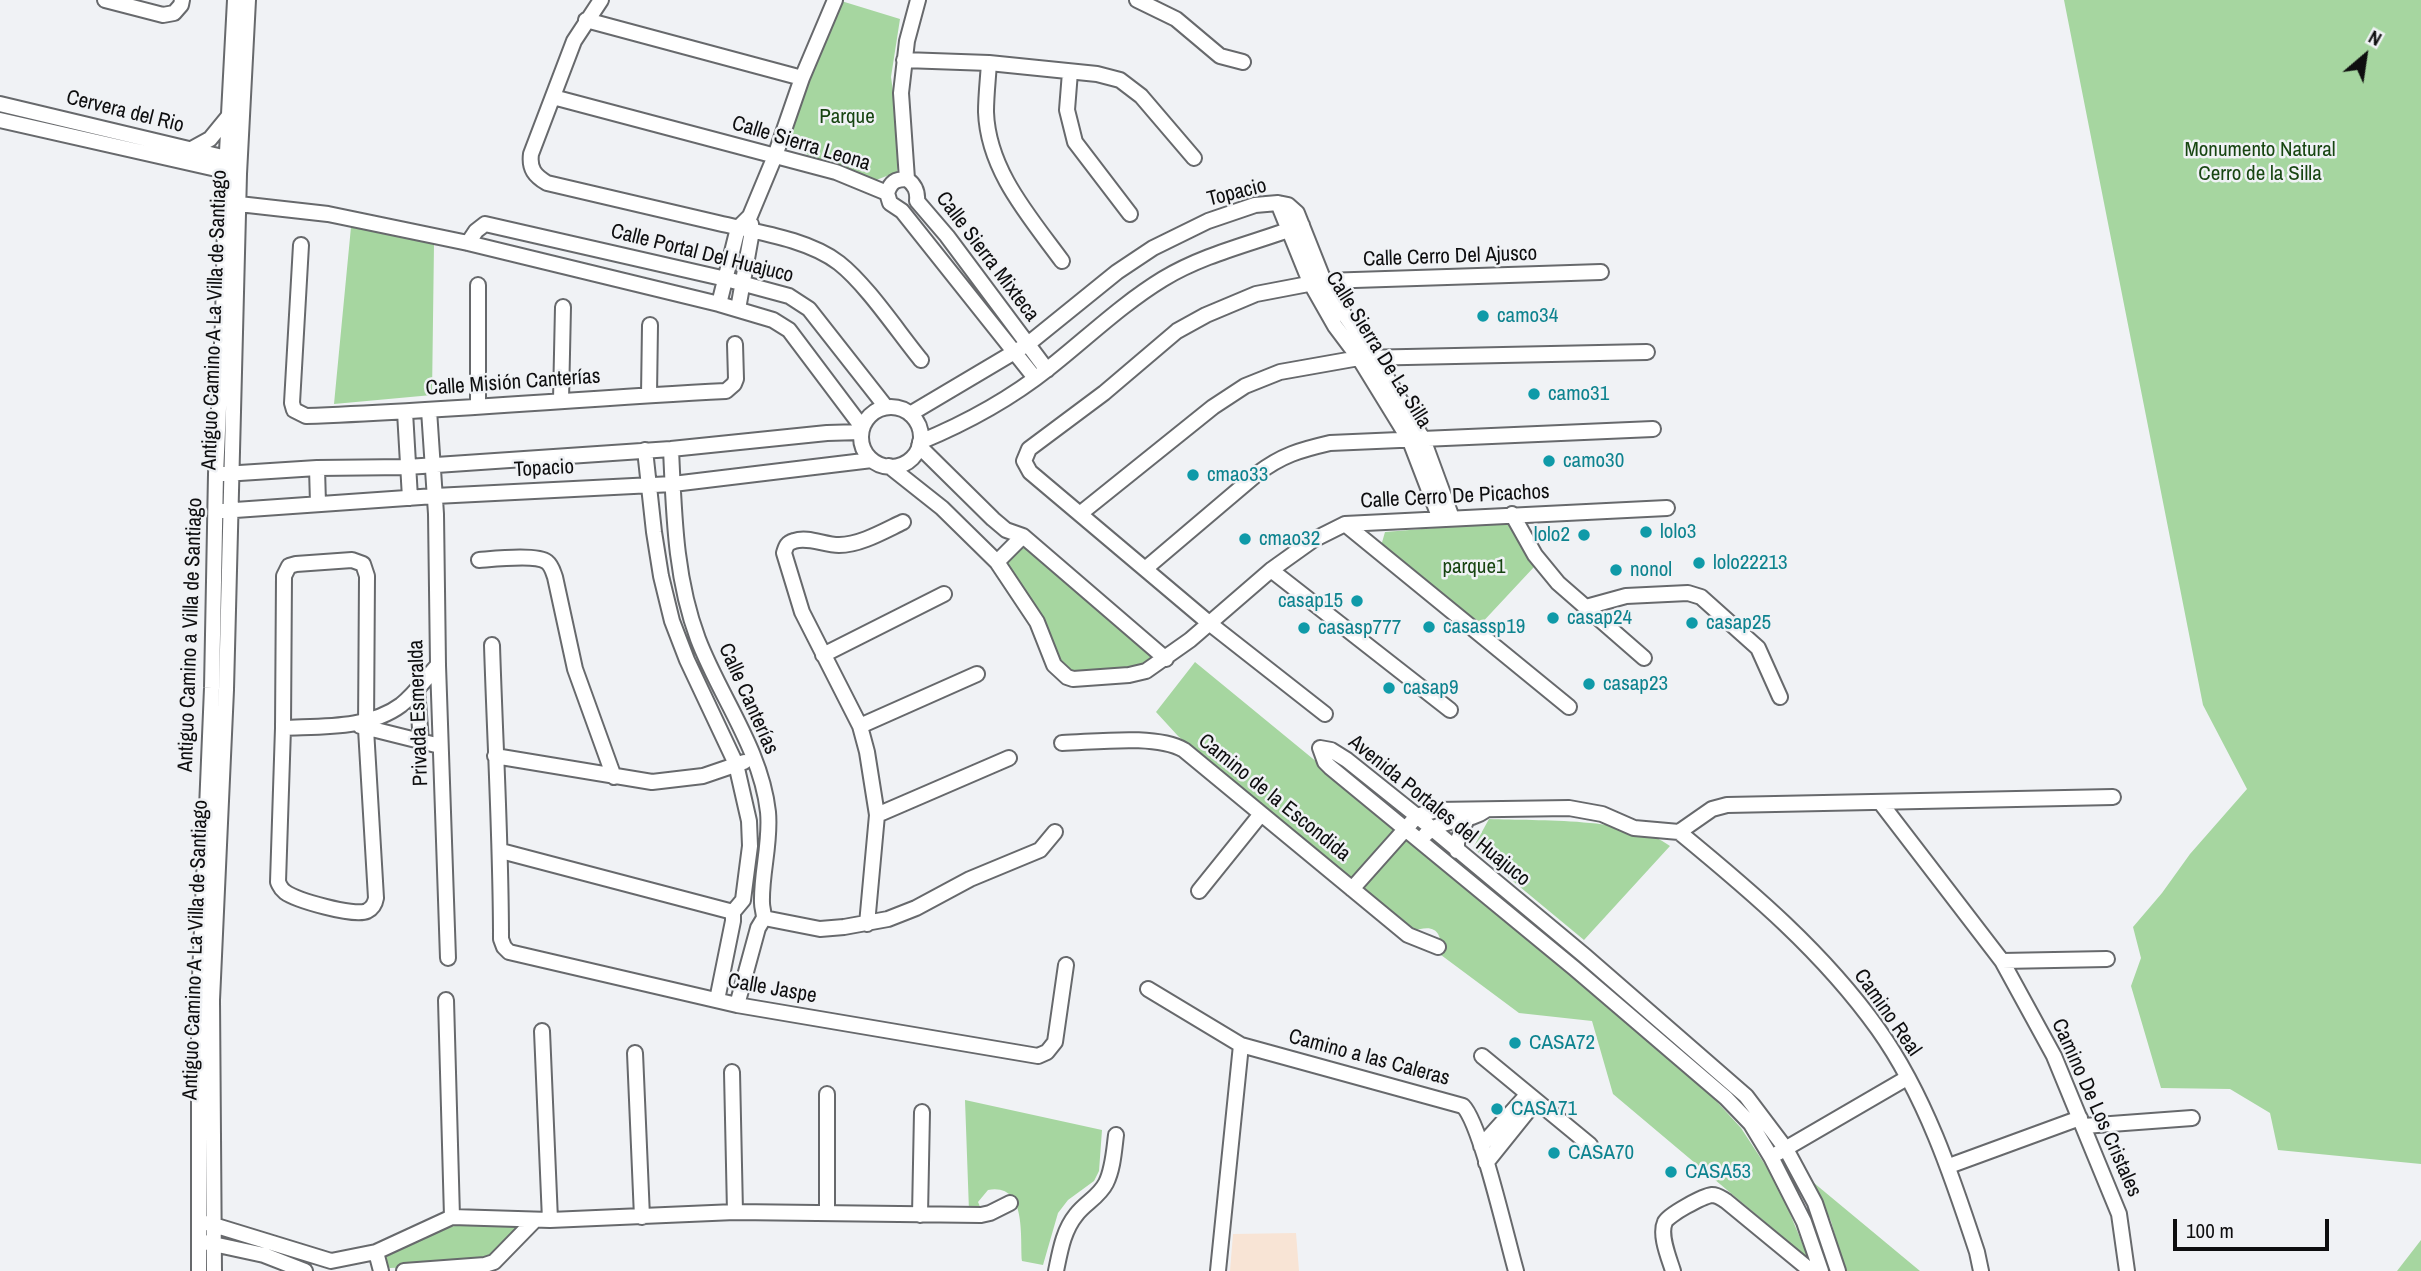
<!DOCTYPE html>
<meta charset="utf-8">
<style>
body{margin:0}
#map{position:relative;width:2421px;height:1271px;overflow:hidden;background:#f0f2f5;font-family:"Archivo Narrow",sans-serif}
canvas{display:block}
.north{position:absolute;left:2330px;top:21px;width:70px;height:70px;-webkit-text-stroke:5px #f0f2f5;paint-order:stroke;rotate:29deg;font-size:19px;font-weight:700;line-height:28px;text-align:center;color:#0e0e0f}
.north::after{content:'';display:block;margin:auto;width:24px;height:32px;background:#0e0e0f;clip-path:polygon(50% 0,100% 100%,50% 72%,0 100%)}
.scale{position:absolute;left:2173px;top:1219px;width:156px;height:32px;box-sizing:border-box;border:4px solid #0e0e0f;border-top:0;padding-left:9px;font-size:21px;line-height:24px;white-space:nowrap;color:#0e0e0f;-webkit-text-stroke:5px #f0f2f5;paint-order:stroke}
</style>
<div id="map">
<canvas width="2421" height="1271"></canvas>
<div class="north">N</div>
<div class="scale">100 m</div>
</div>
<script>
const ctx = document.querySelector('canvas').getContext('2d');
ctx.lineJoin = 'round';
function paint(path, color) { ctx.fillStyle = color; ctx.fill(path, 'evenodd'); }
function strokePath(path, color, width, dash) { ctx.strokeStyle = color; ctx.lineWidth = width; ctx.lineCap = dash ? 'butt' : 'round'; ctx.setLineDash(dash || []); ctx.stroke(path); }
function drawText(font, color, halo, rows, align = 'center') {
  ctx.font = font + ' "Archivo Narrow",sans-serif'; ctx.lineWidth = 5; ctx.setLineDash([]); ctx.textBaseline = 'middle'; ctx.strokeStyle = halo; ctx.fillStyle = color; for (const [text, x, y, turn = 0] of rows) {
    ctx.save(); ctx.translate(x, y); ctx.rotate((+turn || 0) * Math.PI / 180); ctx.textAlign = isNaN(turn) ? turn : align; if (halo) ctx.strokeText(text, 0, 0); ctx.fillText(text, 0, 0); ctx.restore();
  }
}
paint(new Path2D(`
 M 1296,1233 L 1299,1271 L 1230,1271 L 1233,1234 Z`), '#f8e4d5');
paint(new Path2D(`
 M 838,0 L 900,19 L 891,77 L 901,149 L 897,172 L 871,182 L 783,144 Z
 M 2064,0 L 2421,0 L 2421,1164 L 2278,1150 L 2270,1113 L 2230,1089 L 2161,1088 L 2131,986 L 2141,958 L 2133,927 L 2162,893 L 2190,854 L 2247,789 L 2203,705 Z
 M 351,227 L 434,244 L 432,395 L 334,404 Z
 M 1508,522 L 1534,567 L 1478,627 L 1381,546 L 1385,532 Z
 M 1020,546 L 1025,546 L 1152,655 L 1150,660 L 1123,671 L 1074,673 L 1063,666 L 1035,610 L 1008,567 L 1007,559 Z
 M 1195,662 L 1396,827 L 1355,876 L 1350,879 L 1343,876 L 1178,736 L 1156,712 Z
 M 1489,819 C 1537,821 1633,817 1670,846 L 1584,940 L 1473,848 Z
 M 1408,838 L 1549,955 L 1709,1093 L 1741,1128 L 1777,1183 L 1809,1259 L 1613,1094 L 1592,1021 L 1519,1013 L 1441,955 C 1442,930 1435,923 1410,932 L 1365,893 L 1363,888 L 1364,883 L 1403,839 Z
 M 965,1100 L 1102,1130 L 1099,1171 L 1094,1181 L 1068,1200 L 1058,1213 L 1043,1265 L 1022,1261 C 1020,1236 1027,1183 988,1190 L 978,1202 L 981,1209 L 969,1211 Z
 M 1808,1178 L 1920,1271 L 1845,1271 L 1831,1221 Z
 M 464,1224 L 522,1227 L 485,1261 L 457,1265 L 390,1268 L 384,1265 L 383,1254 L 441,1229 Z
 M 2421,1240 L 2421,1271 L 2397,1271 Z`), '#a6d6a0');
const minor = new Path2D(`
 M 105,0 L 163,15 L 174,13 L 181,5 L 182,0
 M 601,0 L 574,41 L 531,154 C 529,169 535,176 547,183 C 604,196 661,210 718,223 C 756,232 808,239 839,263 C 867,285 898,332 921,360
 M 918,0 L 907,41 L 901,93 L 907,179 C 915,185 918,191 917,201 L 947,236 L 1047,370
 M 1137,0 L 1176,19 L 1220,56 L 1243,62
 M 586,20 L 802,78
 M 904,60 L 989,63 L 1097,74 L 1120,80 L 1141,96 L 1194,158
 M 989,63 C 988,79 986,96 986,112 C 988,170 1029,216 1062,261
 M 1070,72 L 1067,110 L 1075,142 L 1130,214
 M 553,97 L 836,172 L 887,193 L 890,203 L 902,211 L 1035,378
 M 0,104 L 235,160
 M 0,120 L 234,173
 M 190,150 L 210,139 L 228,117
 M 887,193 C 891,182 895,179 907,179
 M 1278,203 L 1310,282 L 1335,326 L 1359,358 L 1410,441 L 1440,519
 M 239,204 L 328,214 L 468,243 L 719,304 L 773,320 L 789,330 L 862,427
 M 468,243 L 476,231 L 485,224 L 726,279 L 789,296 L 809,309 L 886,407
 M 301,245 L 292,403 L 294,410 L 306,416 C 446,411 586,398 726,391 L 734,384 L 736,379 L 735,344
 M 719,304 L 738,228 L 750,216 L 775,156 L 802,78 L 835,0
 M 738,309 L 752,231 L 751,224
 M 649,395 L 650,325
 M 561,400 L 563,307
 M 478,406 L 478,285
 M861 437a30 30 0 1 1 60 0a30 30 0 1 1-60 0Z
 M 429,410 L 436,514 L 438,665 L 448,958
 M 405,412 L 410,498
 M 910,414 L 1028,344 L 1117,272 L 1153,248 L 1208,221 L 1255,205 L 1278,203 L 1288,205 L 1297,213 L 1324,281 L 1344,314 L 1376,359 L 1423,439 L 1452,518
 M 920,442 C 966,423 1010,399 1049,368 C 1087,338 1122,304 1163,279 C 1206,253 1255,243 1302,225
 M 919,446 L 993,519 L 1006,530 L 1023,536 L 1166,659
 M 671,449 C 674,514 675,578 698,639 C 720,697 761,749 768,812 C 771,843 761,873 762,903 C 762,908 764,913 764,918 L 758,928 L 737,1005
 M 645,450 L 654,532 L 661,576 L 672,621 L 687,660 L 736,764 L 749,821 L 750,846 L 743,900 L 733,912 L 733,921 L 717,1000
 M 889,466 L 942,508 L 997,562 L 1037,622 L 1054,665 L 1067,677 L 1073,679 L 1129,675 L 1146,671 L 1190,640 L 1271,570 L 1313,540 L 1345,524 L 1667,508
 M 317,468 L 318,504
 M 224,474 L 317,468 L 407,467 L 671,449 L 827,433 L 861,432
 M 221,511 L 435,496 L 673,484 L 872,460
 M 1081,513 L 1213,407 L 1245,386 L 1280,372 L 1359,358 L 1647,352
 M 1512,514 L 1535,555 L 1558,583 L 1644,658
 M 1345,524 L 1569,707
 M 352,560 L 363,564 L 367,576 L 366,729 L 376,898 C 375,904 373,908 367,911 C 354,917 296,900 285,892 C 280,888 281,888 278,882 L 283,728 L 284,576 L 289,566 L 296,564 Z
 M 479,560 C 493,559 537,554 547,562 C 552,566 553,572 555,577 L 575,669 L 614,777
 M 997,562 L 1023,536
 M 1145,569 L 1257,474 C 1282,455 1300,450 1330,443 L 1653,429
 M 1271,570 L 1450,710
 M 1586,607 L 1626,596 L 1688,593 L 1701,597 L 1758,648 L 1780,697
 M 492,645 C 495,743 501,841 501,939 L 504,947 L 509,952 L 737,1005 L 1038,1056 L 1047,1052 L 1055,1042 L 1066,965
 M 823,655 L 944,594
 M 417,689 L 421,741
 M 1325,714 L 1209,623 L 1030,472 L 1024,461 L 1029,449 L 1104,393 L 1177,331 L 1206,315 L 1256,294 L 1324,281 L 1601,272
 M 360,726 L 440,746
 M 860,726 L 977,674
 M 283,728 C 321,726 369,729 401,705 C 415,694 426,678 438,665
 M 1062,743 C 1096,742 1156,734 1184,750 L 1408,935 L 1438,947
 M 495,756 L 652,782 L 703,776 L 744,762
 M 1880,802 L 2002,961 L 2054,1056 L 2119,1214 L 2127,1271
 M 877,815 L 1009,758
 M 1679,832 C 1752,892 1823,952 1878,1029 C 1925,1095 1952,1176 1977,1252 L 1981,1271
 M 1425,835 C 1442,817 1467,824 1486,810
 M 501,851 L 733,912
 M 1457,851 L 1457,842 L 1467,819
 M 1352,889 L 1417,816 L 1436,810 L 1569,808 L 1602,814 L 1634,828 L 1679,832 L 1712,809 L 1727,805 L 2113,797
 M 1199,891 L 1261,814
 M 764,918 L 820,929 L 844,927 L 888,919 L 916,908 L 970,879 L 1040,850 L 1055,832
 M 867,924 L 877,815 L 867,752 L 860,726 L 802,612 L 784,553 C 786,546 787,543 794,541 C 808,536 824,545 839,545 C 860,545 884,531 903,522
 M 2002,961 L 2107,959
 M 1148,989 L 1241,1045 L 1463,1106 C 1481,1124 1507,1240 1516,1271
 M 446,1000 L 452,1217
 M 542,1031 L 550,1220
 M 635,1053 L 642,1217
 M 1482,1056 L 1590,1145
 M 732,1072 L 735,1212
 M 827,1094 L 827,1212
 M 2084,1126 L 2192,1118
 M 1481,1146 L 1527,1095
 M 1778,1153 L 1907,1078
 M 1486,1163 L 1535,1102
 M 1949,1166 L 2080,1118
 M 920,1215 L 922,1112
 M 207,1223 L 331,1261 L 376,1252 L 452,1217 L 550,1220 L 735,1212 L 981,1215 L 990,1213 L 1010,1203
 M 204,1242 L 264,1255 L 305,1271
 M 376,1252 L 381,1271
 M 199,1271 L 199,1001 L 212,688 L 216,474 L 223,322 L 226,171 L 235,0
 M 214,1271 L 212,1000 L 226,690 L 239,174 L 248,0
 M 404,1271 L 485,1265 L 494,1262 L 535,1220
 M 1056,1271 C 1060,1252 1063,1231 1076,1215 C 1085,1203 1099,1197 1106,1183 C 1113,1169 1114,1151 1116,1135
 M 1218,1271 L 1241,1045
 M 1673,1271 C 1669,1258 1659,1235 1665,1222 C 1668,1215 1703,1196 1712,1195 C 1718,1195 1721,1198 1726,1201 L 1811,1271
 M 1821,1271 L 1804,1222 L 1771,1157 L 1751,1124 L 1726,1098 L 1574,968 L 1330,767 L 1325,762 L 1320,748 L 1331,750 L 1347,760 L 1417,816 L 1585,956 L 1746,1096 L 1786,1149 L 1815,1203 L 1838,1271`);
strokePath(minor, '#67696c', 18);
strokePath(minor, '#fff', 14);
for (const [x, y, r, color] of [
 [1483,316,7,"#0f9aa8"],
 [1534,394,7,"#0f9aa8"],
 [1549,461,7,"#0f9aa8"],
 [1193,475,7,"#0f9aa8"],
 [1646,532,7,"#0f9aa8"],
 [1584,535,7,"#0f9aa8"],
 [1245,539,7,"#0f9aa8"],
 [1699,563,7,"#0f9aa8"],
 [1616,570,7,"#0f9aa8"],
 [1357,601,7,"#0f9aa8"],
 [1553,618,7,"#0f9aa8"],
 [1692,623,7,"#0f9aa8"],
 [1429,627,7,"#0f9aa8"],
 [1304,628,7,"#0f9aa8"],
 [1589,684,7,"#0f9aa8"],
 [1389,688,7,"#0f9aa8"],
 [1515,1043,7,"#0f9aa8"],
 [1497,1109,7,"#0f9aa8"],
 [1554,1153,7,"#0f9aa8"],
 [1671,1172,7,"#0f9aa8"]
]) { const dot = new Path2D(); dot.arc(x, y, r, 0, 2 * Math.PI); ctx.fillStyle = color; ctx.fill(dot); strokePath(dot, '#f0f2f5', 2.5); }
drawText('21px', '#0e0e0f', '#f0f2f5', [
 ["Cervera del Rio",125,112,14],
 ["Calle Sierra Leona",801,144,17],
 ["Topacio",1237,193,-14],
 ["Calle Portal Del Huajuco",702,254,14],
 ["Calle Sierra Mixteca",987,257,53],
 ["Calle Cerro Del Ajusco",1450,257,-2],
 ["Antiguo Camino A La Villa de Santiago",215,320,-88],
 ["Calle Sierra De La Silla",1378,350,58],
 ["Calle Misión Canterías",513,383,-4],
 ["Topacio",544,469,-3],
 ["Calle Cerro De Picachos",1455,497,-3],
 ["Antiguo Camino a Villa de Santiago",191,635,-88],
 ["Calle Canterías",748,699,66],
 ["Privada Esmeralda",419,713,-92],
 ["Camino de la Escondida",1274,798,39],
 ["Avenida Portales del Huajuco",1439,811,39],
 ["Antiguo Camino A La Villa de Santiago",196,950,-88],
 ["Calle Jaspe",772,989,10],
 ["Camino Real",1887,1013,55],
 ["Camino a las Caleras",1369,1058,15],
 ["Camino De Los Cristales",2096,1108,66]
]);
drawText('21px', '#174511', '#f0f2f5', [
 ["Parque",847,117],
 ["Monumento Natural",2260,150],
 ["Cerro de la Silla",2260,174],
 ["parque1",1474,567]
]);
drawText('21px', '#0d838f', '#f0f2f5', [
 ["camo34",1497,316],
 ["camo31",1548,394],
 ["camo30",1563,461],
 ["cmao33",1207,475],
 ["lolo3",1660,532],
 ["lolo2",1570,535,"right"],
 ["cmao32",1259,539],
 ["lolo22213",1713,563],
 ["nonol",1630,570],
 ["casap15",1343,601,"right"],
 ["casap24",1567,618],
 ["casap25",1706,623],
 ["casassp19",1443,627],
 ["casasp777",1318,628],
 ["casap23",1603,684],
 ["casap9",1403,688],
 ["CASA72",1529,1043],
 ["CASA71",1511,1109],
 ["CASA70",1568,1153],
 ["CASA53",1685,1172]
], 'left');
</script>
